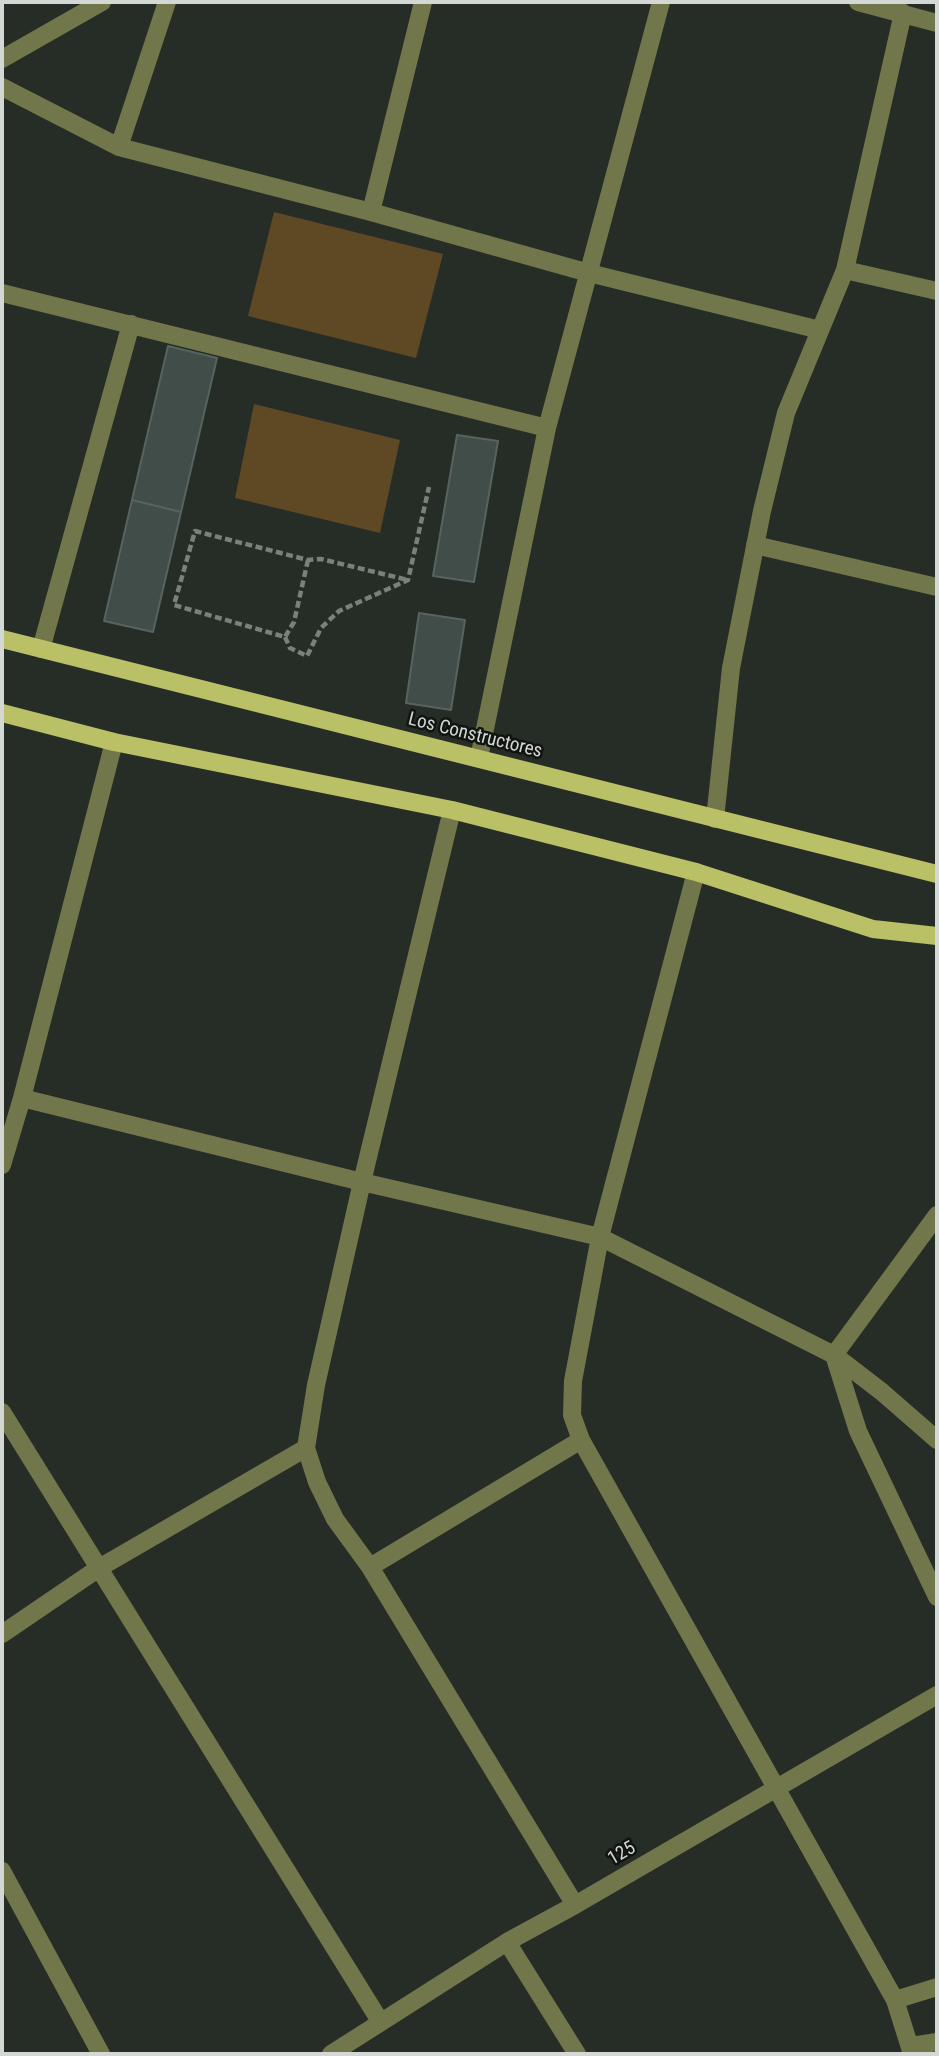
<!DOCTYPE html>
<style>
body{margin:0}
#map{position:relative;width:939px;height:2056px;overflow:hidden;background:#262d26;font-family:"Roboto Condensed",sans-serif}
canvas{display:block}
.frame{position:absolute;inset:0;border:4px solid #d4d8d4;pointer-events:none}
</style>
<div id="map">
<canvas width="939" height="2056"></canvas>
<div class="frame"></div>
</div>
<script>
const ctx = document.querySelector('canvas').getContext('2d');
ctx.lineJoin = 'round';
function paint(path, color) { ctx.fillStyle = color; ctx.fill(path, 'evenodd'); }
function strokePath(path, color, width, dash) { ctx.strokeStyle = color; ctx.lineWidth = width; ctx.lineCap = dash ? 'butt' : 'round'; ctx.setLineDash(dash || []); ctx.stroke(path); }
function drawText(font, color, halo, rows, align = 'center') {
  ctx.font = font + ' "Roboto Condensed",sans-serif'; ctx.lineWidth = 5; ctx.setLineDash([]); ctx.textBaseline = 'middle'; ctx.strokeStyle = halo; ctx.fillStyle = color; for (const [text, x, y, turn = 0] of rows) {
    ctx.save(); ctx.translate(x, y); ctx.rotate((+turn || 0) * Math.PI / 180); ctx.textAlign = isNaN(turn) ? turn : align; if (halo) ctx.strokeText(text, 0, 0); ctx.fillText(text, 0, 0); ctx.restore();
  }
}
paint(new Path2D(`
 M 274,212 L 443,254 L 416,358 L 248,316 Z
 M 254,404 L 400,440 L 380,533 L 235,498 Z`), '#5e4924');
const building = new Path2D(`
 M 168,346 L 217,358 L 181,512 L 132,500 Z
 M 457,435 L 498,441 L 474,582 L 433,576 Z
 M 132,500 L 181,512 L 153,632 L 104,621 Z
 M 419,613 L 465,620 L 451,710 L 406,703 Z`);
paint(building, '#414d49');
strokePath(building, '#57635f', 2);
strokePath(new Path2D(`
 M 308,560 L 294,622 L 285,637 L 174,605 L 195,531 L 308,560 L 321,559 L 408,580
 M 285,637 L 290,648 L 307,656 L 321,628 L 339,611 L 408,580 L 429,487`), '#7a807a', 4.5, [7, 3.5]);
strokePath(new Path2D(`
 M 858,2 L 937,23
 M 2,59 L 102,2
 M 2,87 L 119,147 L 371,212 L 589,273 L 820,330
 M 119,147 L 167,2
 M 371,212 L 423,2
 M 845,270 L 937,291
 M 2,293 L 547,428
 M 755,545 L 937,587
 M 41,649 L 131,324
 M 479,758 L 547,428 L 661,2
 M 452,810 L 362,1182 L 316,1385 L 306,1448 L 317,1482 L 335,1519 L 370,1567 L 575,1905
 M 715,819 L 731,668 L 762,511 L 786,413 L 845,270 L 903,13 L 889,2
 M 696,872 L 600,1237 L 573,1381 L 572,1415 L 581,1440 L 895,2000 L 912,2054
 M 22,1098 L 362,1182 L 600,1237 L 834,1355 L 882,1392 L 937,1440
 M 2,1165 L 22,1098 L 114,742
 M 834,1355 L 858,1431 L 937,1597
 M 834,1355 L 937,1215
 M 2,1412 L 380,2021
 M 370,1567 L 581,1440
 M 2,1634 L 99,1568 L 306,1448
 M 2,1871 L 101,2054
 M 507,1942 L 577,2054
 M 895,2000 L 937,1987
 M 911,2046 L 937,2042
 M 331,2054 L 507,1942 L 575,1905 L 937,1695`), '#72764b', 18);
strokePath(new Path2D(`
 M 2,639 L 937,874
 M 2,713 L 114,742 L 452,810 L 696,872 L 873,929 L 937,936`), '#bac065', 18);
drawText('19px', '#d4d8d4', '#111411', [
 ["Los Constructores",475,736,14],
 ["125",622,1854,-30]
]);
</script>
